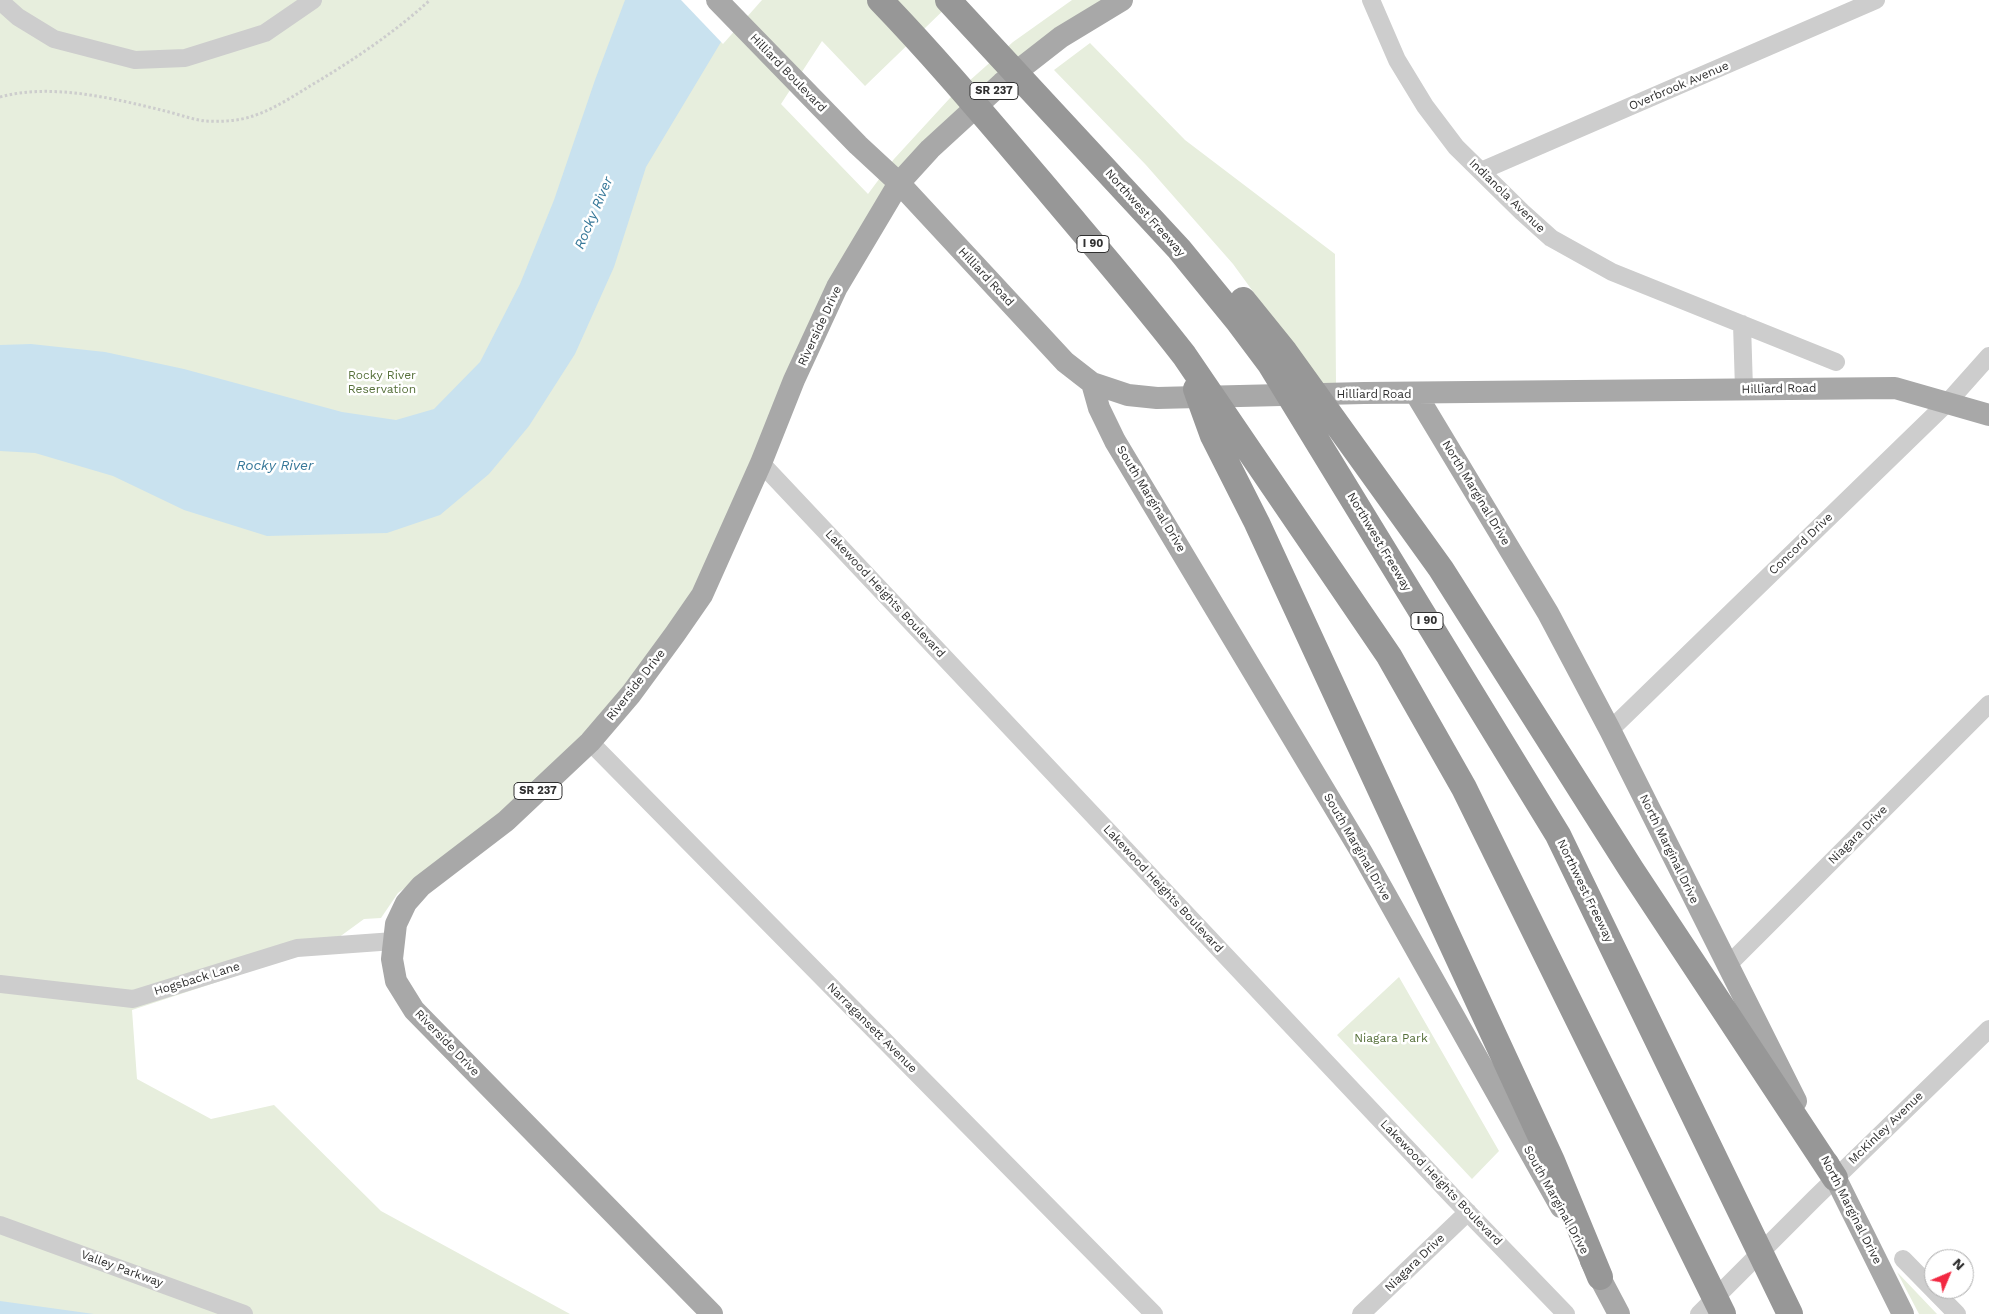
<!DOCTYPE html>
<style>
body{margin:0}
#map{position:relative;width:1989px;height:1314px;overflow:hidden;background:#fff;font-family:"Work Sans",sans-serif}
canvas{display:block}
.north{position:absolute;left:1924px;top:1249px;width:50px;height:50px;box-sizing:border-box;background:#fff;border:1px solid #acacac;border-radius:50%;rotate:45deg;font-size:14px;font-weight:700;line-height:20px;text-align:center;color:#303030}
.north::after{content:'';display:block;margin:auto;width:18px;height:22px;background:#f22841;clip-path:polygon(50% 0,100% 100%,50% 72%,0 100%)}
</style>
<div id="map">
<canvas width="1989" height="1314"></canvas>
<div class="north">N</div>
</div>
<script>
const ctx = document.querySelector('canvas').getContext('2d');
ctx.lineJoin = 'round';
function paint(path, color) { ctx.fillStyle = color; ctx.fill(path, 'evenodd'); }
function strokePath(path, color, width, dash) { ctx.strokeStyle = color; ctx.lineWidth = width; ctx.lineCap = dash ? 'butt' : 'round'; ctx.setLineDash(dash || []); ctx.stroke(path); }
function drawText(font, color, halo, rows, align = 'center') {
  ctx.font = font + ' "Work Sans",sans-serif'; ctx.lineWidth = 5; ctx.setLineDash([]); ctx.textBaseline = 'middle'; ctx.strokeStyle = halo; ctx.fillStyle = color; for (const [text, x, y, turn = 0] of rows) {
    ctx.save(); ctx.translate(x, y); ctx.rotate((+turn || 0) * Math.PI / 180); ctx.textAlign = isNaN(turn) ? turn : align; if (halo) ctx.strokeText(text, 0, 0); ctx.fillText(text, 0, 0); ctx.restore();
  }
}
paint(new Path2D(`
 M 0,0 L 954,0 L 865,86 L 822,41 L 781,104 L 868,194 L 894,159 L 950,98 L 1013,42 L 1072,0 L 1122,0 L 1032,58 L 879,217 L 706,600 L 525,799 L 398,893 L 381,918 L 364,919 L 327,946 L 132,1010 L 137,1079 L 211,1119 L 274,1105 L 381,1211 L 570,1314 L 0,1314 Z
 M 1090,43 L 1185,140 L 1335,254 L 1336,384 L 1321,385 L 1233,264 L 1146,165 L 1054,70 Z
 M 1399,977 L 1499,1151 L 1472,1179 L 1337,1035 Z
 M 1897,1272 L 1937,1314 L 1919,1314 Z`), '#e7eedd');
paint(new Path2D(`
 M 625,0 L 760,0 L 721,42 L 646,167 L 614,267 L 575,354 L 529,426 L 489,474 L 440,515 L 387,533 L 267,536 L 184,510 L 113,476 L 35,453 L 0,451 L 0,345 L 31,344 L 105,352 L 184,369 L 342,412 L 396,420 L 434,409 L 480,362 L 520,284 L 554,200 L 595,80 Z
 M 0,1301 L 94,1314 L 0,1314 Z`), '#c9e2ef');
paint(new Path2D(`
 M 681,0 L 762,0 L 723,44 Z`), '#fff');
strokePath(new Path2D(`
 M 0,97 C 50,83 112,98 161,110 C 175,113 190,119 205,121 C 220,122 239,121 253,116 C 274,109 292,97 310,86 C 352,61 394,33 430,0`), '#cdcdcd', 3, [2.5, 2.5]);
strokePath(new Path2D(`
 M 1371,0 L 1397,60 L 1425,106 L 1456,147 L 1522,212 L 1551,238 L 1612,272 L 1836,362
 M 0,1 L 18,17 L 54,39 L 135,60 L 185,58 L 265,33 L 313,0
 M 1481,171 L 1876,0
 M 1742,324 L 1744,389
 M 761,463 L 1453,1197 L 1566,1314
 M 1610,730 L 1948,402 L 1989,356
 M 590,742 L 1154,1314
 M 1727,966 L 1989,704
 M 0,984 L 133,999 L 297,948 L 394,941
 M 0,1225 L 244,1314
 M 1903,1259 L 1957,1314
 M 1361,1314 L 1468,1212
 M 1699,1314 L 1815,1198 L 1989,1029`), '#cdcdcd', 18);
strokePath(new Path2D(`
 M 717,0 L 858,145 L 899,183 L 1065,362 L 1092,383 L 1128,395 L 1157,398 L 1364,393 L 1895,388 L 1989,415
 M 1092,383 L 1099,408 L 1115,441 L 1362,853 L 1561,1207
 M 1416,394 L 1548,613 L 1610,730 L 1796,1101
 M 1828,1163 L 1903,1314
 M 1591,1261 L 1619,1314
 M 712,1314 L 414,1010 L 396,981 L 392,959 L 396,924 L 406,903 L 421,886 L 506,821 L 590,742 L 631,694 L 675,634 L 702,595 L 761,463 L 794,380 L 837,287 L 899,183 L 930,149 L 1002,83 L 1061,37 L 1122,0`), '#a8a8a8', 22);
strokePath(new Path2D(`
 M 880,0 C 938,60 992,125 1046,188 C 1093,244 1140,298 1184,355 L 1389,656 L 1464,788 L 1723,1314
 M 948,0 L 1179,249 L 1237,320 L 1270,364 L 1558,835 L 1790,1314
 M 1243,300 L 1285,352 L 1441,569 L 1631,869 L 1835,1178
 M 1196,389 L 1213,436 L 1257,523 L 1552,1161 L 1600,1277`), '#979797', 26);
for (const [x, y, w] of [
 [994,91,48],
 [1093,244,32],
 [1427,621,32],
 [538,791,48]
]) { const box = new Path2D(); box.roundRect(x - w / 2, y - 8.5, w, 17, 4); ctx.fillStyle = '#fff'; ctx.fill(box); strokePath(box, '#303030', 1); }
drawText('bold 11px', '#303030', null, [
 ["SR 237",994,91],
 ["I 90",1093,244],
 ["I 90",1427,621],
 ["SR 237",538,791]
]);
drawText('12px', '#303030', '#fff', [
 ["Hilliard Boulevard",788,73,46],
 ["Overbrook Avenue",1679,86,-23],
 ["Indianola Avenue",1507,196,44],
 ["Northwest Freeway",1145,213,48],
 ["Hilliard Road",986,277,47],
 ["Riverside Drive",820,326,-65],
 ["Hilliard Road",1779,389,-1],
 ["Hilliard Road",1374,394],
 ["North Marginal Drive",1476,493,59],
 ["South Marginal Drive",1151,499,59],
 ["Northwest Freeway",1379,542,59],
 ["Concord Drive",1801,544,-44],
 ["Lakewood Heights Boulevard",885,594,47],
 ["Riverside Drive",636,685,-52],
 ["Niagara Drive",1858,835,-45],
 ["South Marginal Drive",1357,847,60],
 ["North Marginal Drive",1669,849,64],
 ["Lakewood Heights Boulevard",1163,889,47],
 ["Northwest Freeway",1585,891,64],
 ["Hogsback Lane",197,979,-17],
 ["Narragansett Avenue",872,1028,45],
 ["Riverside Drive",447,1043,46],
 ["McKinley Avenue",1886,1128,-44],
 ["Lakewood Heights Boulevard",1441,1183,46],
 ["South Marginal Drive",1556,1200,61],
 ["North Marginal Drive",1851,1210,63],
 ["Niagara Drive",1415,1263,-44],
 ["Valley Parkway",122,1269,20]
]);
drawText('12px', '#56703a', '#fff', [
 ["Rocky River",382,375],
 ["Reservation",382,389],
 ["Niagara Park",1391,1038]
]);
drawText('italic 14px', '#377899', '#fff', [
 ["Rocky River",594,213,-67],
 ["Rocky River",275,466]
]);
</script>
